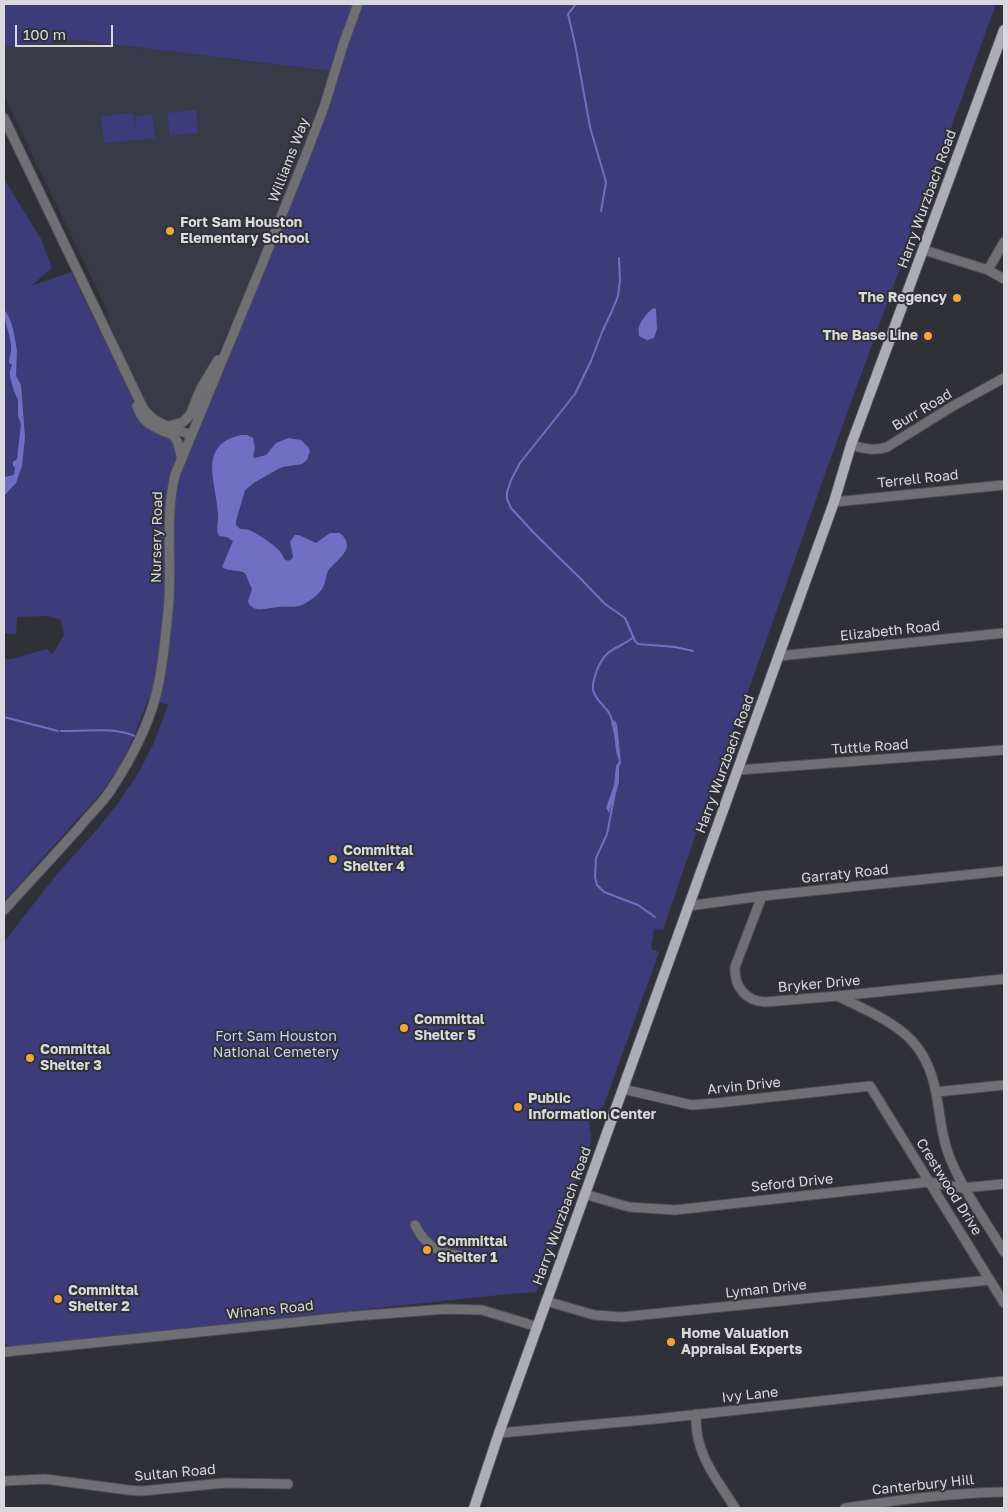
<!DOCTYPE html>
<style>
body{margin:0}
#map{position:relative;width:1008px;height:1512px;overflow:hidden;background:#303138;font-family:"Golos Text",sans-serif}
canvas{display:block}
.frame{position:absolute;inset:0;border:5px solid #d9d9dd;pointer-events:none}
.scale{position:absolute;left:15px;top:25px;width:98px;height:22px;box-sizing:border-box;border:2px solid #d9d9dd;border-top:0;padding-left:6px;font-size:15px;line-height:18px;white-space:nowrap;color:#d9d9dd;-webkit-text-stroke:4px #303138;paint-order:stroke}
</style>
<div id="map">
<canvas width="1008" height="1512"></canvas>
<div class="frame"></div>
<div class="scale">100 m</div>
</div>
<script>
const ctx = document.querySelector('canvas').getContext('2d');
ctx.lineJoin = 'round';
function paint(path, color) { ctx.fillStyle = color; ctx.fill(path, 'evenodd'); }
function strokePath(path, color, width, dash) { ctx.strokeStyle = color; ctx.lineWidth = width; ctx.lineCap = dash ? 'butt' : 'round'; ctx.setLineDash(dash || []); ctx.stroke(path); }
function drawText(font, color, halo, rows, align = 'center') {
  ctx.font = font + ' "Golos Text",sans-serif'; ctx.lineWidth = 4; ctx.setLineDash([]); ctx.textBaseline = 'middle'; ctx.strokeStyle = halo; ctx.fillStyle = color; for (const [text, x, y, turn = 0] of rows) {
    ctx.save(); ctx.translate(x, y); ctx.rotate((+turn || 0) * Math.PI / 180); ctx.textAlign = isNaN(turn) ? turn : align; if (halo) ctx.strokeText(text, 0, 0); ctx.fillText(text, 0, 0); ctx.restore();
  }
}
paint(new Path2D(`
 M 78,40 L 330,71 L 312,123 L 268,243 L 221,347 L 201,381 L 189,410 L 182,418 L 170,420 L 161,418 L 148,408 L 110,325 L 107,310 L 4,96 L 4,47 Z`), '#393a47');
paint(new Path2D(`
 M 4,4 L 996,4 L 829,463 L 745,700 L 728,744 L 685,865 L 663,930 L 654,929 L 651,949 L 659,952 L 604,1105 L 598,1111 L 588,1115 L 591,1136 L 590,1145 L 536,1292 L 509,1294 L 8,1347 L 4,1341 L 4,942 L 57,874 L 96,831 L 118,803 L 138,774 L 153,745 L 168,705 L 148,699 L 134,736 L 119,767 L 101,793 L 4,901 L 4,659 L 12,659 L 47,649 L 52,655 L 64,635 L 61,620 L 48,616 L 17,617 L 16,634 L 4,633 L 4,179 L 41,239 L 52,268 L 31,286 L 71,272 L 131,395 L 133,403 L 140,419 L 168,436 L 173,442 L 192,448 L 317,141 L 339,72 L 78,40 L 4,47 Z
 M 196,110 L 198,133 L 170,136 L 167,113 Z
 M 133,113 L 137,140 L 104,143 L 101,116 Z
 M 152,114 L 155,138 L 137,140 L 135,116 Z`), '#3e3b7b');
paint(new Path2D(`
 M 654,308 L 656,309 L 657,329 L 654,338 L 647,340 L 639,336 C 639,333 638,330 639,327 C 640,322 649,310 654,308 Z
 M 4,309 L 9,317 L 13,329 L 17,350 L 16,376 L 21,385 L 25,437 L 22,466 L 16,483 L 4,496 L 4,477 L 14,475 L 15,468 L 13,466 L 13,462 L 17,459 L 21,424 L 18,416 L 18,400 L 14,391 L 10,377 L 10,371 L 12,365 L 9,363 C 9,357 12,352 11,346 C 10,333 4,322 4,309 Z
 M 241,435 L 247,435 L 253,438 L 255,448 L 253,457 L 255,458 L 266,455 L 276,443 L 288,438 L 301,440 L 308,447 L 310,451 L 307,460 L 302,464 L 282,467 L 255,482 L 245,490 L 236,521 L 236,525 L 240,529 C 242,529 247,529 249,530 C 258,534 283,549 284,559 L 288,561 L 292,559 L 293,556 L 290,542 L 295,535 L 299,535 L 316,543 L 330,533 L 340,533 C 359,549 334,561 328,571 C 326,574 326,578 325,582 C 322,593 313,599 304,604 C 295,609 287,605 278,607 C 268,608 256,613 249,604 L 248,601 L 252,589 L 245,573 C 237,569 229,572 222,567 L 233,541 L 227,537 L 219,536 C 215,530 219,521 218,514 C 217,483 196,445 241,435 Z
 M 614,720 L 617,724 L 621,763 L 619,767 L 619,782 L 609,813 L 606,808 L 614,785 L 616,766 L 619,761 C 614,749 616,735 611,723 Z`), '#716fc3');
strokePath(new Path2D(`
 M 576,4 L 568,14 L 575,44 L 590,127 L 606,182 L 601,211
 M 619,258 L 620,280 L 618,296 L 612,311 L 602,332 L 591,361 L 575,394 L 520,463 L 511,480 L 507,492 L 507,499 L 511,508 L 535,534 L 581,579 L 605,604 L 625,618 L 635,641 L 638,644 L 675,647 L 693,651
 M 4,717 L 58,731
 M 613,724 C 612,720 611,716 609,713 C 604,705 595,699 593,690 C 592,683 595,676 597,670 C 607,646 616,651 634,637
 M 61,731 C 85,732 112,726 135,736
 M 616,788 L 607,834 L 596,858 L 595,877 L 597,885 L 604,892 L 638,905 L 655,917`), '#716fc3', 2);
const minor = new Path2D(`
 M 4,118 L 143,408 C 154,424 173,428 191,435
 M 924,250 L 988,270 L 1004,279
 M 988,270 L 1004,242
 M 137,406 C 142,422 150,425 165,432 C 169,433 173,435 175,438 C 179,443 180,451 181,457
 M 169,426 L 183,422 L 190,415 L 201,388 L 218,360
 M 851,445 C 864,448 873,452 887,447 L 953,406 L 1004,378
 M 834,502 L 1004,485
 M 779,656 L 1004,633
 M 738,770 L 1004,750
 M 762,896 L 735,967 C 734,986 745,1001 765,1002 L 838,996 L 1004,979
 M 688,906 L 762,896 L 1004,871
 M 4,910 C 30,881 58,852 83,823 C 92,812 103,802 110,791 C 130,761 147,729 156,695 C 163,668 165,639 168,612 C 173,566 164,520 175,475 L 263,262 L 305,157 L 324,107 L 344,42 L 358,4
 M 838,996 C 887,1021 925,1032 936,1093 C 940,1113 941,1133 948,1153 C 961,1188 985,1220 1004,1252
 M 623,1089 L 683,1103 L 692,1105 L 717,1103 L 870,1086 L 1004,1303
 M 936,1092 L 1004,1085
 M 584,1194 L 629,1207 L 675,1210 L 929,1182 L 962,1188 L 1004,1184
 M 415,1225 C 426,1248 443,1255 467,1256
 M 546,1301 L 594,1315 L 622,1317 L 990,1280
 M 4,1352 L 355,1316 L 446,1309 L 482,1310 L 538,1327
 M 696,1414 C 696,1423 696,1433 699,1442 C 705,1466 722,1487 735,1508
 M 499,1433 L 655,1419 L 1004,1381
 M 4,1481 L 45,1479 L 128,1490 L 142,1491 L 224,1483 L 288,1484
 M 845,1508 C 899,1500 949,1493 1004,1492`);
const major = new Path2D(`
 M 474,1508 L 499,1433 L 834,502 L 851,445 L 1004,30`);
strokePath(minor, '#4e4f56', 11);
strokePath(major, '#4e4f56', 12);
strokePath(minor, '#707074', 9);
strokePath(major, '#adaeb5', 10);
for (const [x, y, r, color] of [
 [170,231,5,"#efa73d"],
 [957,298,5,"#efa73d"],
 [928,336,5,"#efa73d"],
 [333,859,5,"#efa73d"],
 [404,1028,5,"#efa73d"],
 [30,1058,5,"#efa73d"],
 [518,1107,5,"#efa73d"],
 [427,1250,5,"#efa73d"],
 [58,1299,5,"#efa73d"],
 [671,1342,5,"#efa73d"]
]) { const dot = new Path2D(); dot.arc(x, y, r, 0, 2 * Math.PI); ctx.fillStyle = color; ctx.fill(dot); strokePath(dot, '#303138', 2); }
drawText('14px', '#d9d9dd', '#303138', [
 ["Williams Way",289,160,-69],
 ["Harry Wurzbach Road",927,199,-70],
 ["Burr Road",922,410,-31],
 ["Terrell Road",918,479,-6],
 ["Nursery Road",157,537,-89],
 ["Elizabeth Road",890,631,-6],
 ["Tuttle Road",870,747,-4],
 ["Harry Wurzbach Road",725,764,-70],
 ["Garraty Road",845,874,-6],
 ["Bryker Drive",819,984,-5],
 ["Arvin Drive",744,1086,-6],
 ["Seford Drive",792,1183,-6],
 ["Crestwood Drive",949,1187,58],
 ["Harry Wurzbach Road",562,1216,-70],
 ["Lyman Drive",766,1289,-6],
 ["Winans Road",270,1310,-6],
 ["Ivy Lane",750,1395,-6],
 ["Sultan Road",175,1473,-5],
 ["Canterbury Hill",923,1485,-6]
]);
drawText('bold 14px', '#d9d9dd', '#303138', [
 ["Fort Sam Houston",180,223],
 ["Elementary School",180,239],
 ["The Regency",947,298,"right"],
 ["The Base Line",918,336,"right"],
 ["Committal",343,851],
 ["Shelter 4",343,867],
 ["Committal",414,1020],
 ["Shelter 5",414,1036],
 ["Committal",40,1050],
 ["Shelter 3",40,1066],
 ["Public",528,1099],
 ["Information Center",528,1115],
 ["Committal",437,1242],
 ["Shelter 1",437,1258],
 ["Committal",68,1291],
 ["Shelter 2",68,1307],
 ["Home Valuation",681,1334],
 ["Appraisal Experts",681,1350]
], 'left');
drawText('14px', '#cccffc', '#303138', [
 ["Fort Sam Houston",276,1037],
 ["National Cemetery",276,1053]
]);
</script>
